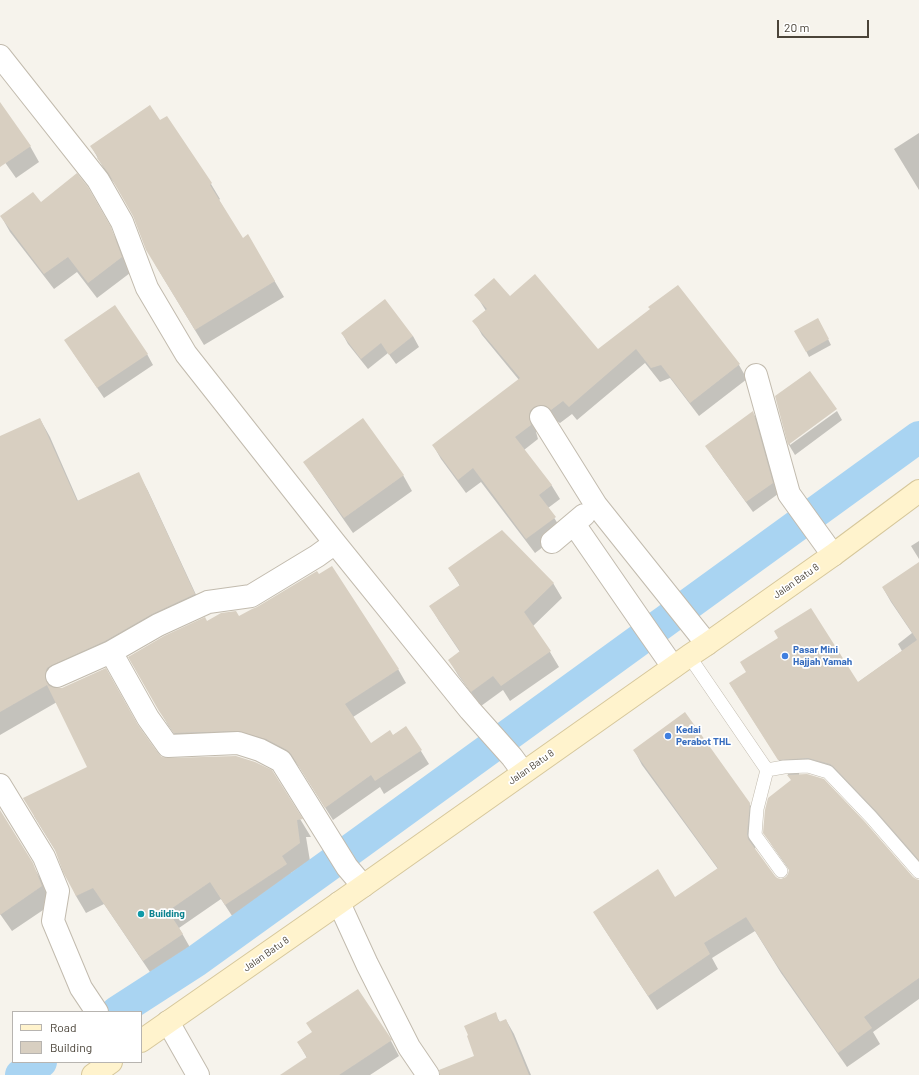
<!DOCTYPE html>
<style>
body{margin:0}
#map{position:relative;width:919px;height:1075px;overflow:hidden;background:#f6f3ec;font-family:Barlow,sans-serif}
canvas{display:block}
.legend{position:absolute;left:12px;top:1011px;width:130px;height:52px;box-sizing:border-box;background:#fff;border:1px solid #b7b4b0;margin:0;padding:5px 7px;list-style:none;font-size:12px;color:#4b4439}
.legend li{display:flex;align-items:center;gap:8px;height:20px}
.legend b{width:20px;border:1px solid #b7b4b0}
.scale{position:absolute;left:777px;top:20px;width:92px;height:18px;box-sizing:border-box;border:2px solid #4b4439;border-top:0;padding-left:5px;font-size:12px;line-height:14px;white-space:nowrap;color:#4b4439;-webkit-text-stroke:3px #fff;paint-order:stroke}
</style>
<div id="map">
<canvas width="919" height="1075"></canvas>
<ul class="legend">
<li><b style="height:5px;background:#fff3cd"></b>Road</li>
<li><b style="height:11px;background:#d8cfc1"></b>Building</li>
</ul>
<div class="scale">20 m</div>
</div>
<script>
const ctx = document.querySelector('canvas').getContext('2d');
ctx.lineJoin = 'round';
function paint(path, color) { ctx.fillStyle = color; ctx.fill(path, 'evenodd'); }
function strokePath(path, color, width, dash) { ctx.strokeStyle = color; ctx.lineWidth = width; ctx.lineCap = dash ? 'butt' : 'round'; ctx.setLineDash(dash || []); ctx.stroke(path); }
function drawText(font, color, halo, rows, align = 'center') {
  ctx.font = font + ' Barlow,sans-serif'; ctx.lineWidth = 3.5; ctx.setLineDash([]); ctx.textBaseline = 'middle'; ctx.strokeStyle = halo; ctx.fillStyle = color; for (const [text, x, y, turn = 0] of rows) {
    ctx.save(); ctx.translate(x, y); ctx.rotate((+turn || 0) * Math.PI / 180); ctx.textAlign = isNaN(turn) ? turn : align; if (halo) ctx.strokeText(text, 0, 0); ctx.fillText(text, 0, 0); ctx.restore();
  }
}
paint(new Path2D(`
 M 0,104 L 30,146 L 39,162 L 16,178 L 4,161 L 0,164 Z
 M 160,122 L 211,184 L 220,199 L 219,200 L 242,239 L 248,236 L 284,297 L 204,345 L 156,266 L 134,215 L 119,189 L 107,174 L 91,146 Z
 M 919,133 L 919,190 L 894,149 Z
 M 87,188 L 119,244 L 130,273 L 97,298 L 77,272 L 54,289 L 10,232 L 1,216 Z
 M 476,295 L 510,297 L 598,350 L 651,309 L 739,365 L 747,379 L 699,416 L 670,378 L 660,382 L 645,363 L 577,420 L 572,414 L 560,423 L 555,420 L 538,425 L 536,432 L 538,439 L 524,450 L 552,486 L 560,499 L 548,508 L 563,532 L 535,553 L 481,482 L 466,493 L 441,459 L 433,445 L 519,380 L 482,335 L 474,321 L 486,311 Z
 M 818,319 L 831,345 L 809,357 L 796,331 Z
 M 342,333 L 413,336 L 419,347 L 396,364 L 388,353 L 368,369 L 348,344 Z
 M 72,351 L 147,354 L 153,365 L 104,398 Z
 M 776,396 L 790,445 L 837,411 L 842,420 L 795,455 L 789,445 Z
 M 753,413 L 759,423 L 778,494 L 753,512 L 713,457 L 707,446 Z
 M 40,419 L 50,437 L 78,501 L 138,473 L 148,491 L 204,612 L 57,686 L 55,689 L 138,728 L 162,758 L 271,771 L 311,837 L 306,837 L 310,861 L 291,873 L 296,882 L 236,922 L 221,899 L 179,928 L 192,951 L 154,978 L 104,904 L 86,913 L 76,896 L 57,853 L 34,816 L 89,768 L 57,702 L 0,735 L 0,437 Z
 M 305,462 L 403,475 L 412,491 L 353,533 L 314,477 Z
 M 919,541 L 919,559 L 911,546 Z
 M 919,563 L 919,863 L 843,781 L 817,772 L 799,773 L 799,775 L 912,878 L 919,881 L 919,999 L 873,1032 L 880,1044 L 847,1067 L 781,973 L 755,931 L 712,958 L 718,969 L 657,1010 L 603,927 L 594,912 L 675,898 L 718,869 L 642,765 L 634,750 L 749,803 L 758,818 L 755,850 L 774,876 L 778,879 L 782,880 L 787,878 L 790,871 L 773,847 L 764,832 L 792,781 L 730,684 L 857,683 L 902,651 L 898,644 L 912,633 L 891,602 L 883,588 Z
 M 449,568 L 553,583 L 562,598 L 532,627 L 550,652 L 559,667 L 510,701 L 503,690 L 481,706 L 458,675 L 449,660 L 460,652 L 439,621 L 430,606 L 460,586 Z
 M 239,618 L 398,669 L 406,683 L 353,717 L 371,744 L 392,736 L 406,727 L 429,764 L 384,794 L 380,787 L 333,820 L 300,768 L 296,763 L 274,752 L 183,746 L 168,725 L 129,657 L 207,623 Z
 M 0,811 L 42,881 L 52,904 L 12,931 L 0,914 Z
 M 357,990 L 391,1041 L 399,1056 L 370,1075 L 282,1075 L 307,1058 L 298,1042 L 312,1033 Z
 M 495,1014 L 500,1022 L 506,1020 L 514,1034 L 531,1075 L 449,1075 L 476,1056 Z`), '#0003');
strokePath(new Path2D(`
 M 117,1012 L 196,961 L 339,858 L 919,437
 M 21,1075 L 41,1062`), '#a9d4f2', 32);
paint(new Path2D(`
 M 0,102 L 31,146 L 0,167 Z
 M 150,105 L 160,120 L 167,116 L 212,183 L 210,185 L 243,238 L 248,234 L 275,281 L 195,330 L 146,250 L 133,216 L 109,174 L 97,158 L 98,157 L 90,146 Z
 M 77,173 L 88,187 L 111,227 L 122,257 L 88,283 L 68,257 L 44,274 L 0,216 L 33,192 L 41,202 Z
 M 535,274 L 598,349 L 650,309 L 648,307 L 678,285 L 740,364 L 690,403 L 661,365 L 651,368 L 636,349 L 569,407 L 563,401 L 551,410 L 546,406 L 541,405 L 534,407 L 530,411 L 529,417 L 531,425 L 515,437 L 552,485 L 539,495 L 556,517 L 526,539 L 473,468 L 458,480 L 432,445 L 520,378 L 472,321 L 487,309 L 474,295 L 494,278 L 510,296 Z
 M 385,299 L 413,336 L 389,355 L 381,343 L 361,359 L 341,333 Z
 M 115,305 L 148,354 L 97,388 L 64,340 Z
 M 818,318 L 829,339 L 806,352 L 794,331 Z
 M 810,371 L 837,409 L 788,445 L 775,396 Z
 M 753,411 L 773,483 L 746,502 L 705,446 Z
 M 40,418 L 77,501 L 139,472 L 195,594 L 152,614 L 105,641 L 52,665 L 47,668 L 45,674 L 46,681 L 49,686 L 55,688 L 62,688 L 106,668 L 138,725 L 158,753 L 162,757 L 169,758 L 236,756 L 255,762 L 272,770 L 303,819 L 297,820 L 300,843 L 282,856 L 287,864 L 225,905 L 210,882 L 168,911 L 183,934 L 143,961 L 93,888 L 76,896 L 63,872 L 55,850 L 23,798 L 87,767 L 47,685 L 0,712 L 0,436 Z
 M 363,418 L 404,475 L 344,518 L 303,462 Z
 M 502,530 L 554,583 L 524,612 L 551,651 L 501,686 L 493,676 L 471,692 L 448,660 L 460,651 L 429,606 L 460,585 L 448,568 Z
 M 919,562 L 919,860 L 877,812 L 833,766 L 830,764 L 808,758 L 778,760 L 729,683 L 746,672 L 740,662 L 778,638 L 774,631 L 811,608 L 858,682 L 917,640 L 882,587 Z
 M 332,566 L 399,669 L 345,704 L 371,743 L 390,730 L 393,735 L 406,726 L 422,750 L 375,781 L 371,775 L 325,808 L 291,754 L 287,750 L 266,739 L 238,731 L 174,733 L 159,711 L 128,657 L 164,636 L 205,617 L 207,621 L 221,613 L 236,611 L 239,616 L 252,609 L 257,607 L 317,571 L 319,574 Z
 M 685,712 L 750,803 L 747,834 L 748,839 L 775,876 L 777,878 L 781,879 L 786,877 L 788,874 L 789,870 L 787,866 L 763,833 L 765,810 L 768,798 L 791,780 L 787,775 L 807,774 L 824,779 L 865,822 L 913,877 L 916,879 L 919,880 L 919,978 L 864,1017 L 872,1028 L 838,1053 L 772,958 L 772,957 L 746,917 L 704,943 L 710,954 L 648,996 L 593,912 L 658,869 L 675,897 L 718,868 L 633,750 Z
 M 0,810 L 33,863 L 42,886 L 0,915 Z
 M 358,989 L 392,1040 L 339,1075 L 280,1075 L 307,1057 L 297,1042 L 312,1032 L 306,1023 Z
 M 496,1012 L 499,1022 L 506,1019 L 529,1075 L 440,1075 L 439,1070 L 474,1056 L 467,1036 L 468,1035 L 464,1026 Z`), '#d8cfc1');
const lane = new Path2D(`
 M 689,656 L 767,770 L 784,767 L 808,766 L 828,772 L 871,817 L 919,872
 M 767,770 L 757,809 L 755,835 L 781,871`);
const street = new Path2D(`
 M 0,56 L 98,180 L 122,222 L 147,288 L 186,354 L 335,543 L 470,710 L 512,757 L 523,772
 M 756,375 L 789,494 L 833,555
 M 541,417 L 596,505 L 707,644
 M 574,524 L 643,624 L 673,667
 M 552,542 L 584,515
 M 111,652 L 148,718 L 168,746 L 238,743 L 260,750 L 281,761 L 347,867 L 363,886
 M 57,676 L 111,652 L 158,625 L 208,602 L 251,596 L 317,556 L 335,543
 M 0,785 L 44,857 L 58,891 L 53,921 L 81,988 L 97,1012
 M 339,903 L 367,964 L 409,1047 L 428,1075
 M 168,1022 L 198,1075`);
const secondary = new Path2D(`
 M 141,1041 L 339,903 L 689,656 L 707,644 L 833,555 L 919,491
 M 93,1075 L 111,1062`);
strokePath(lane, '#c2bbae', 14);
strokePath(street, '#c2bbae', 24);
strokePath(secondary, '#d6c79b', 24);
strokePath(lane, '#fff', 13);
strokePath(street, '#fff', 22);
strokePath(secondary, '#fff3cd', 22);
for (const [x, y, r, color] of [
 [785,656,4,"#3f7fe0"],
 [668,736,4,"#3f7fe0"],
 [141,914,4,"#0f9aa8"]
]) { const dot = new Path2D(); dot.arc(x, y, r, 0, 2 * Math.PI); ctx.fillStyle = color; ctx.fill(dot); strokePath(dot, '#fff', 1.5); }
drawText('10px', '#4b4439', '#fff', [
 ["Jalan Batu 8",796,581,-35],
 ["Jalan Batu 8",531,767,-35],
 ["Jalan Batu 8",266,954,-35]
]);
drawText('bold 10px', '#366cbe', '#fff', [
 ["Pasar Mini",793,650],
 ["Hajjah Yamah",793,662],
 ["Kedai",676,730],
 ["Perabot THL",676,742]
], 'left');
drawText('bold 10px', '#0d838f', '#fff', [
 ["Building",149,914]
], 'left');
</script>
